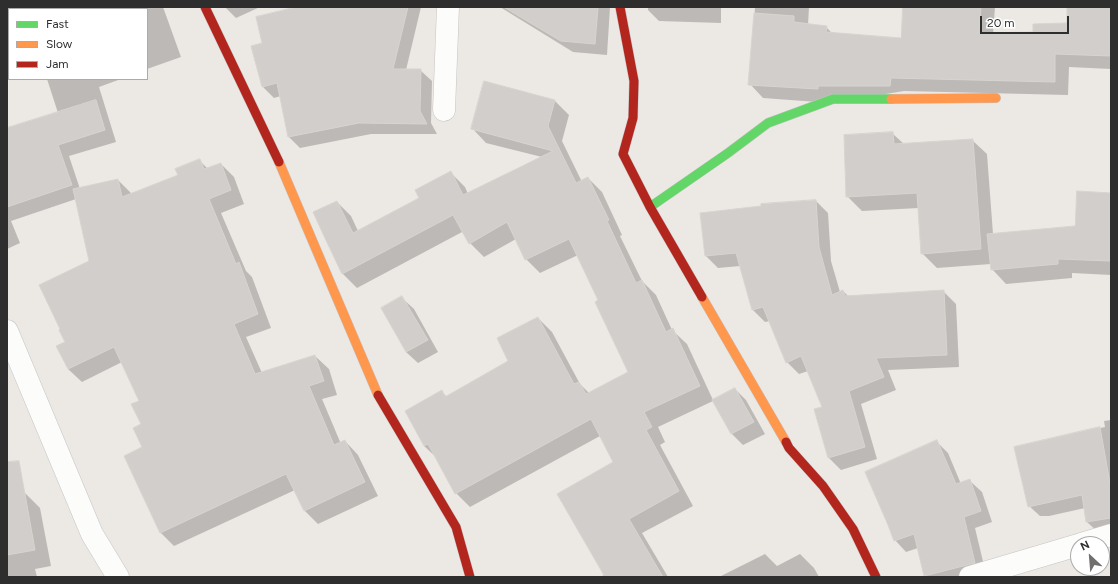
<!DOCTYPE html>
<style>
body{margin:0}
#map{position:relative;width:1118px;height:584px;overflow:hidden;background:#ece8e4;font-family:Figtree,sans-serif}
canvas{display:block}
.frame{position:absolute;inset:0;border:8px solid #2e2e2e;pointer-events:none}
.legend{position:absolute;left:8px;top:8px;width:140px;height:72px;box-sizing:border-box;background:#fff;border:1px solid #ababab;margin:0;padding:5px 7px;list-style:none;font-size:12px;color:#2e2e2e}
.legend li{display:flex;align-items:center;gap:8px;height:20px}
.legend b{width:20px;border:1px solid #ababab}
.north{position:absolute;left:1070px;top:536px;width:40px;height:40px;box-sizing:border-box;background:#fff;border:1px solid #ababab;border-radius:50%;rotate:334deg;font-size:11px;font-weight:700;line-height:16px;text-align:center;color:#2e2e2e}
.north::after{content:'';display:block;margin:auto;width:14px;height:18px;background:#706f6e;clip-path:polygon(50% 0,100% 100%,50% 72%,0 100%)}
.scale{position:absolute;left:980px;top:16px;width:89px;height:18px;box-sizing:border-box;border:2px solid #2e2e2e;border-top:0;padding-left:5px;font-size:12px;line-height:14px;white-space:nowrap;color:#2e2e2e;-webkit-text-stroke:3px #fff;paint-order:stroke}
</style>
<div id="map">
<canvas width="1118" height="584"></canvas>
<div class="frame"></div>
<ul class="legend">
<li><b style="height:5px;background:#63d668"></b>Fast</li>
<li><b style="height:5px;background:#ff974d"></b>Slow</li>
<li><b style="height:5px;background:#b3261e"></b>Jam</li>
</ul>
<div class="north">N</div>
<div class="scale">20 m</div>
</div>
<script>
const ctx = document.querySelector('canvas').getContext('2d');
ctx.lineJoin = 'round';
function paint(path, color) { ctx.fillStyle = color; ctx.fill(path, 'evenodd'); }
function strokePath(path, color, width, dash) { ctx.strokeStyle = color; ctx.lineWidth = width; ctx.lineCap = dash ? 'butt' : 'round'; ctx.setLineDash(dash || []); ctx.stroke(path); }
paint(new Path2D(`
 M 7,7 L 163,7 L 181,57 L 147,69 L 147,9 L 9,9 L 9,13 L 7,14 Z
 M 225,7 L 260,7 L 236,18 Z
 M 298,7 L 421,7 L 406,70 L 420,70 L 432,81 L 431,123 L 437,134 L 371,134 L 300,148 L 289,137 L 281,96 L 274,98 L 263,87 L 252,47 L 264,44 Z
 M 500,7 L 610,7 L 607,55 L 573,52 Z
 M 648,7 L 721,7 L 721,23 L 659,21 L 648,10 Z
 M 755,7 L 809,7 L 808,25 L 826,27 L 833,34 L 902,39 L 904,7 L 995,7 L 993,34 L 1034,33 L 1068,24 L 1068,7 L 1111,7 L 1111,69 L 1069,67 L 1068,95 L 904,91 L 831,103 L 763,98 L 750,84 Z
 M 47,79 L 121,79 L 99,87 L 116,142 L 69,156 L 80,189 L 118,180 L 132,194 L 179,176 L 199,160 L 208,169 L 221,164 L 234,177 L 244,204 L 221,213 L 246,271 L 252,277 L 271,328 L 246,337 L 262,373 L 315,356 L 329,369 L 337,395 L 322,399 L 341,444 L 345,441 L 358,455 L 378,496 L 318,524 L 305,511 L 295,490 L 174,546 L 160,532 L 143,448 L 140,401 L 122,362 L 82,382 L 68,369 L 66,342 L 91,261 L 76,199 L 11,221 L 20,243 L 7,249 L 7,129 L 58,113 Z
 M 485,83 L 555,101 L 569,115 L 562,141 L 582,182 L 588,178 L 602,192 L 622,235 L 620,236 L 642,281 L 656,295 L 672,330 L 687,344 L 713,400 L 735,389 L 746,400 L 765,434 L 743,445 L 732,434 L 713,401 L 658,427 L 665,442 L 660,445 L 693,506 L 642,533 L 668,577 L 601,577 L 605,574 L 614,462 L 600,436 L 470,507 L 456,493 L 437,458 L 424,446 L 442,392 L 447,397 L 510,361 L 538,318 L 552,332 L 580,384 L 589,393 L 629,372 L 600,300 L 578,255 L 540,273 L 526,259 L 516,239 L 484,257 L 470,243 L 464,231 L 357,288 L 343,274 L 324,234 L 337,202 L 351,216 L 358,231 L 420,199 L 451,173 L 465,187 L 468,194 L 542,157 L 486,143 L 472,128 Z
 M 893,134 L 904,144 L 972,140 L 987,154 L 993,234 L 1076,227 L 1111,194 L 1111,275 L 1072,273 L 1072,278 L 1006,284 L 992,269 L 991,264 L 937,268 L 922,253 L 919,208 L 862,211 L 847,196 Z
 M 816,201 L 828,213 L 831,261 L 840,292 L 843,291 L 848,296 L 944,292 L 956,304 L 959,367 L 888,370 L 896,390 L 861,404 L 877,459 L 841,470 L 828,457 L 823,408 L 808,371 L 799,374 L 787,362 L 770,321 L 765,322 L 753,310 L 740,266 L 718,268 L 706,256 Z
 M 402,298 L 414,309 L 438,352 L 418,363 L 406,352 Z
 M 1111,420 L 1111,531 L 1099,533 L 1087,522 L 1085,508 L 1049,516 L 1040,516 L 1028,505 L 1015,447 L 1105,427 L 1104,421 Z
 M 936,441 L 948,453 L 961,484 L 970,481 L 982,492 L 992,522 L 975,528 L 986,574 L 975,577 L 926,577 L 918,548 L 906,552 L 895,540 Z
 M 24,492 L 40,508 L 51,566 L 35,569 L 37,577 L 7,577 L 7,495 Z
 M 765,554 L 777,566 L 800,554 L 814,568 L 819,577 L 719,577 Z`), '#0003');
const building = new Path2D(`
 M 296,7 L 408,7 L 393,69 L 421,69 L 420,111 L 427,124 L 359,123 L 288,137 L 277,83 L 262,87 L 251,46 L 262,43 L 256,17 Z
 M 504,7 L 598,7 L 595,44 L 561,41 Z
 M 903,7 L 981,7 L 979,33 L 1033,32 L 1033,24 L 1067,23 L 1067,7 L 1111,7 L 1111,56 L 1055,54 L 1055,82 L 891,78 L 890,86 L 818,86 L 818,89 L 748,85 L 754,13 L 794,16 L 794,22 L 827,26 L 826,32 L 901,38 Z
 M 484,81 L 555,100 L 548,126 L 576,183 L 588,177 L 609,220 L 607,221 L 636,283 L 642,280 L 666,332 L 673,328 L 700,386 L 644,412 L 652,427 L 646,430 L 679,491 L 629,519 L 663,577 L 605,577 L 557,494 L 613,462 L 591,419 L 455,494 L 428,444 L 424,446 L 405,411 L 442,390 L 445,397 L 508,361 L 497,338 L 538,317 L 574,384 L 579,382 L 586,394 L 628,372 L 595,302 L 598,300 L 569,239 L 525,260 L 507,222 L 469,244 L 453,215 L 342,274 L 323,234 L 313,212 L 337,201 L 353,233 L 419,198 L 415,190 L 451,171 L 463,195 L 553,151 L 471,129 Z
 M 96,100 L 105,130 L 58,145 L 72,185 L 7,207 L 7,128 Z
 M 893,132 L 894,144 L 973,139 L 981,249 L 921,254 L 917,193 L 846,197 L 844,135 Z
 M 200,159 L 204,169 L 221,163 L 231,190 L 209,199 L 236,264 L 239,262 L 258,314 L 234,324 L 255,374 L 315,355 L 324,381 L 309,386 L 334,445 L 345,440 L 365,482 L 304,511 L 286,474 L 160,533 L 124,456 L 142,447 L 133,428 L 141,424 L 131,404 L 139,401 L 114,347 L 68,369 L 56,346 L 65,342 L 59,330 L 60,329 L 39,285 L 89,261 L 73,189 L 118,179 L 122,197 L 178,175 L 175,169 Z
 M 1077,191 L 1111,193 L 1111,261 L 1058,259 L 1058,264 L 991,270 L 987,234 L 1075,226 Z
 M 816,200 L 819,247 L 832,295 L 843,290 L 845,296 L 944,290 L 947,355 L 876,358 L 884,377 L 849,391 L 865,447 L 828,458 L 814,409 L 822,407 L 801,356 L 786,363 L 763,307 L 752,310 L 736,253 L 705,256 L 700,213 L 761,206 L 761,204 Z
 M 402,296 L 428,340 L 406,352 L 381,308 Z
 M 735,388 L 754,422 L 731,434 L 712,400 Z
 M 1100,427 L 1111,489 L 1111,518 L 1086,522 L 1082,495 L 1028,507 L 1014,447 Z
 M 937,440 L 956,484 L 970,479 L 981,511 L 964,517 L 975,563 L 924,576 L 914,534 L 894,541 L 888,525 L 865,472 Z
 M 19,461 L 35,550 L 7,555 L 7,462 Z`);
paint(building, '#d1cecb');
strokePath(building, '#d7d4d0', 1);
const street = new Path2D(`
 M 444,110 L 448,7
 M 7,331 L 92,534 L 118,577
 M 1081,544 L 1111,535
 M 970,577 L 1078,545`);
const fast = new Path2D(`
 M 650,207 L 728,153 L 768,123 L 833,99 L 891,99`);
const slow = new Path2D(`
 M 891,99 L 996,98
 M 279,162 L 378,395
 M 702,297 L 786,442`);
const jam = new Path2D(`
 M 205,7 L 279,162
 M 620,7 L 634,81 L 633,118 L 623,154 L 650,207 L 702,297
 M 378,395 L 456,527 L 470,577
 M 786,442 L 789,448 L 823,486 L 853,529 L 876,577`);
strokePath(street, '#c5c4c5', 23);
strokePath(fast, '#c5c4c5', 10);
strokePath(slow, '#c5c4c5', 10);
strokePath(jam, '#c5c4c5', 10);
strokePath(street, '#fcfcfb', 22);
strokePath(fast, '#63d668', 9);
strokePath(slow, '#ff974d', 9);
strokePath(jam, '#b3261e', 9);
</script>
